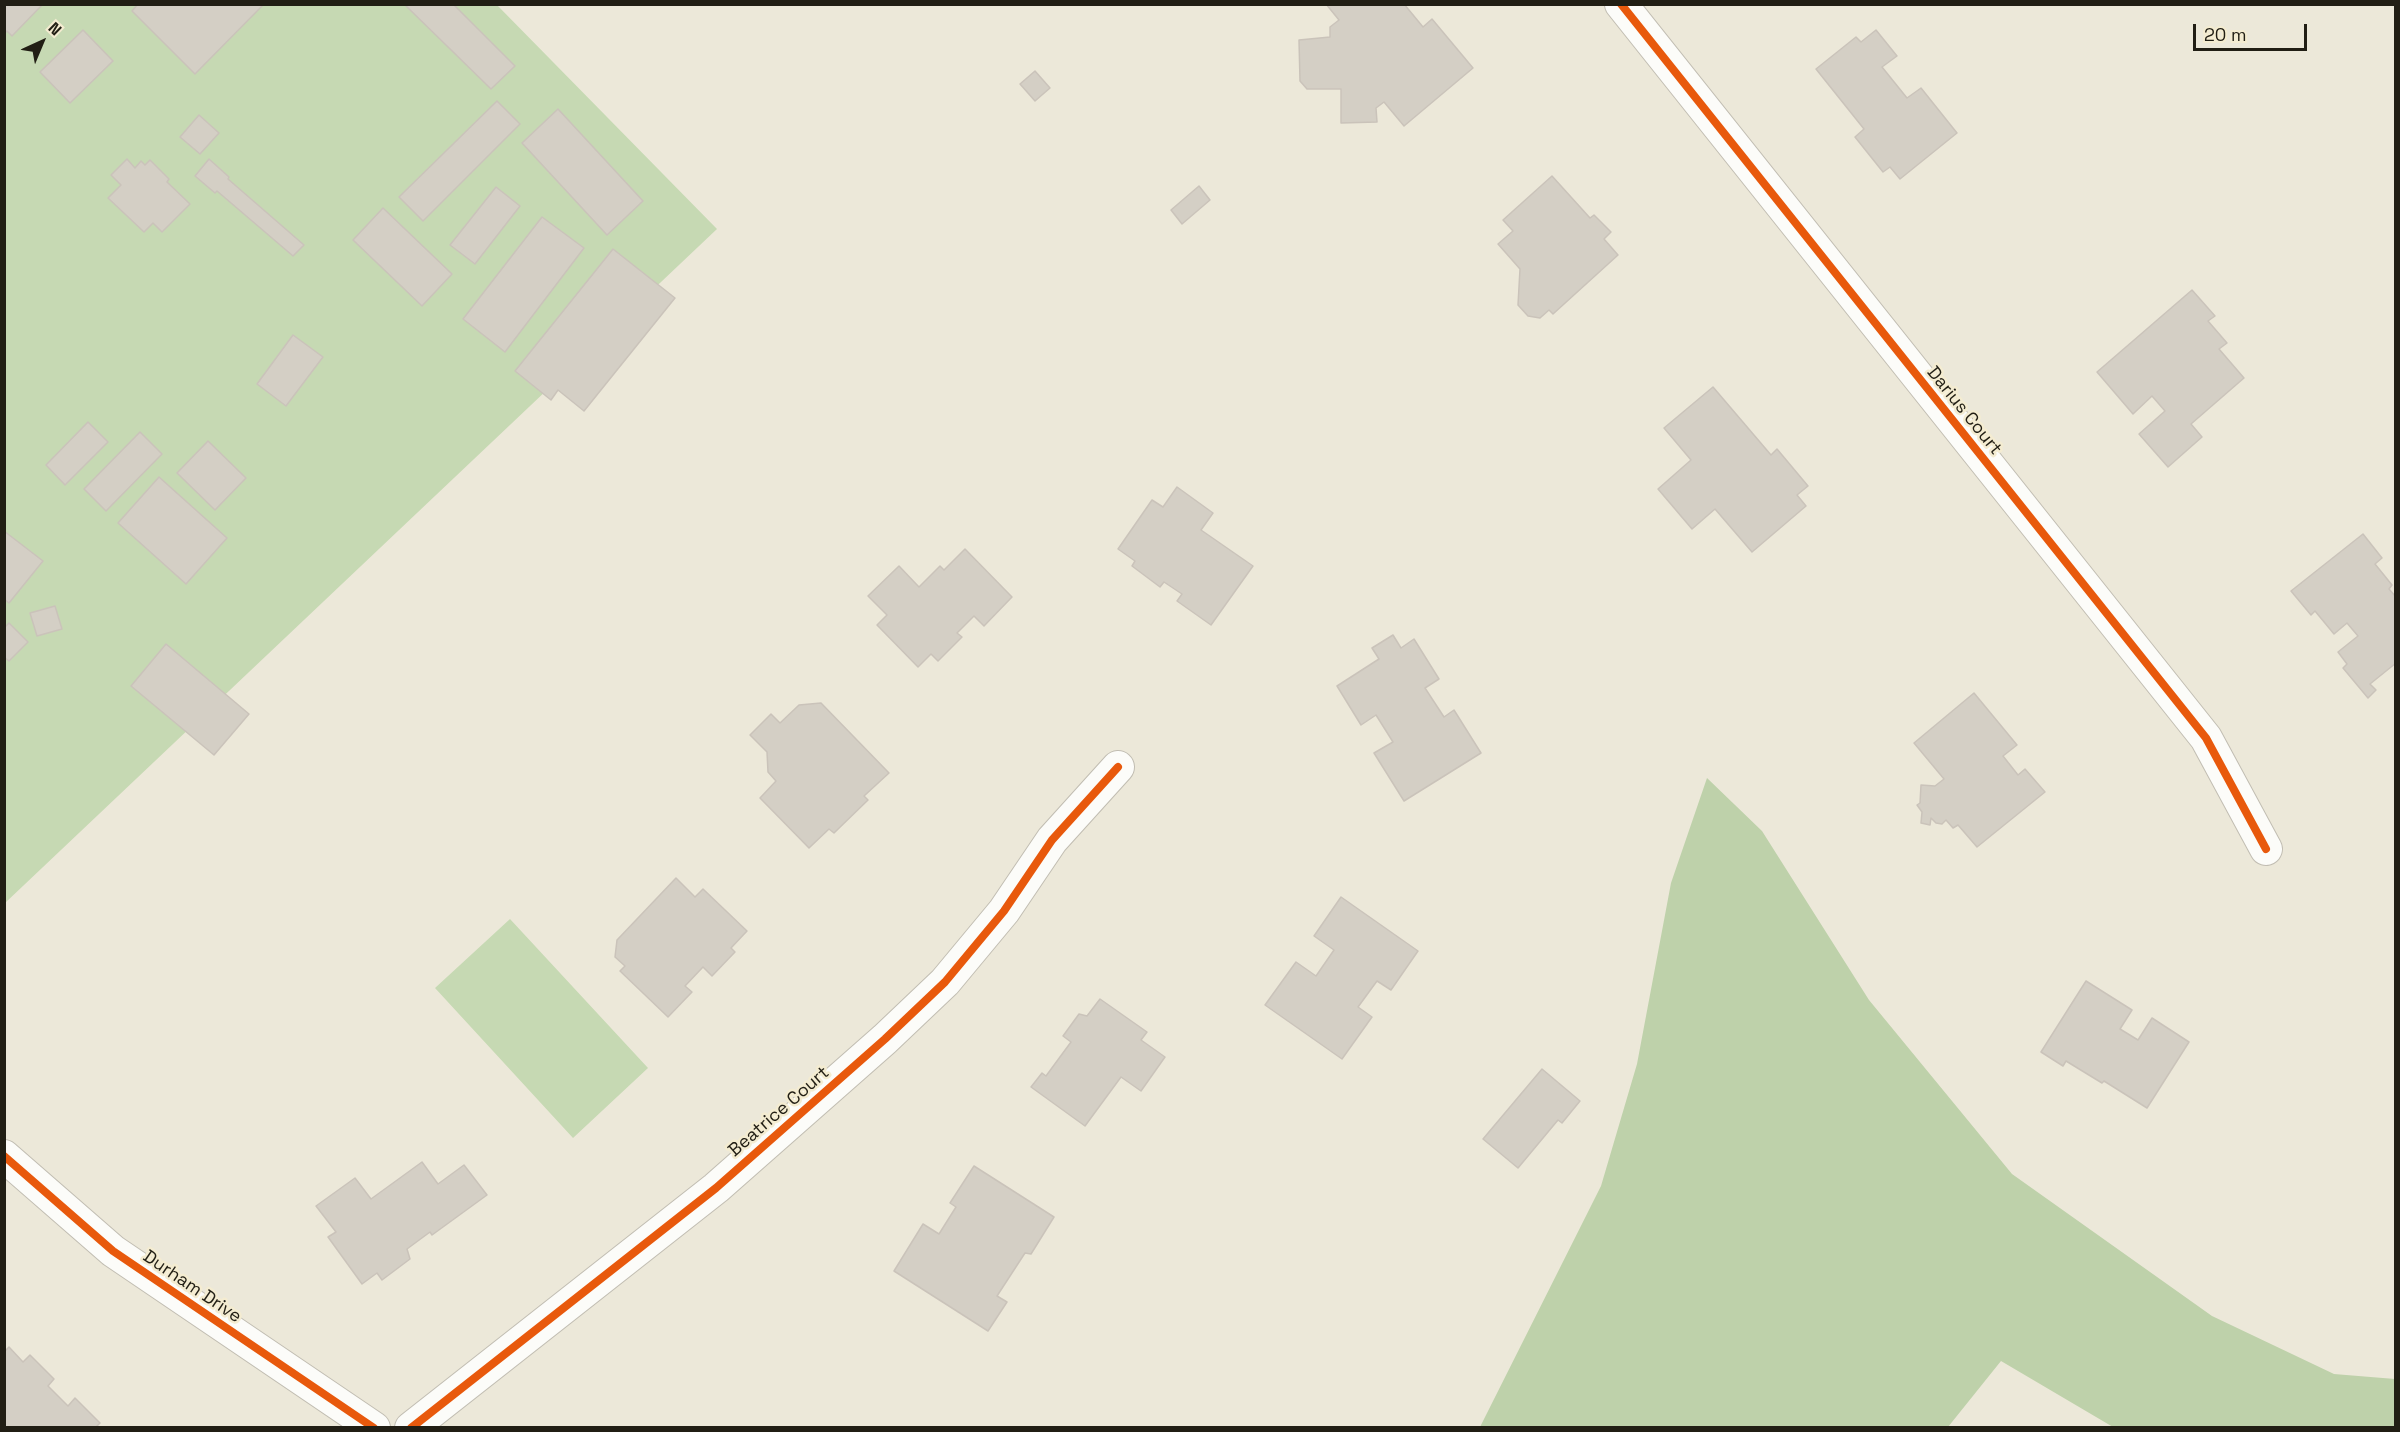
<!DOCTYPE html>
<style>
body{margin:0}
#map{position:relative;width:2400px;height:1432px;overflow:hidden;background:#ece8d9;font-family:"Space Grotesk",sans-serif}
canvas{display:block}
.frame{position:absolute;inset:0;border:6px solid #211e14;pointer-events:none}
.north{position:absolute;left:12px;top:12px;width:60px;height:60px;-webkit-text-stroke:4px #f4ecd1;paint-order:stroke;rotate:44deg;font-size:16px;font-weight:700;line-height:24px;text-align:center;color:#211e14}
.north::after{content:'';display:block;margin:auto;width:21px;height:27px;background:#211e14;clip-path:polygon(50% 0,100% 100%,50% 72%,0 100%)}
.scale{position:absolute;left:2193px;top:24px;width:114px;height:27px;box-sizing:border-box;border:3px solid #211e14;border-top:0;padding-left:8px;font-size:18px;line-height:21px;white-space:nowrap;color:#211e14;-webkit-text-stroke:4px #f4ecd1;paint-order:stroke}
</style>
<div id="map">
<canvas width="2400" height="1432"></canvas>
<div class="frame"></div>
<div class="north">N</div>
<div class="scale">20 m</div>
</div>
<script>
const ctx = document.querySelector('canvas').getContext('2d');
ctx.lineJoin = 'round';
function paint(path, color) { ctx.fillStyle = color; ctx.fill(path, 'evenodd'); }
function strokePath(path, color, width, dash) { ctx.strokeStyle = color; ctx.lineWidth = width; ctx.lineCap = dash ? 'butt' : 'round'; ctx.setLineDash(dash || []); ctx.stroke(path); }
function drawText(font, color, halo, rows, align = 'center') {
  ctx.font = font + ' "Space Grotesk",sans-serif'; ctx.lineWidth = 5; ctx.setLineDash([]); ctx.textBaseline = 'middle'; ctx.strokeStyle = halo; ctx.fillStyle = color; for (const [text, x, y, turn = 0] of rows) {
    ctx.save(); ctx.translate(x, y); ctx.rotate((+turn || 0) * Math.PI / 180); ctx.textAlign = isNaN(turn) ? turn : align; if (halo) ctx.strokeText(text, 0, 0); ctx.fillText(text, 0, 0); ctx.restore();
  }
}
paint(new Path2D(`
 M 5,5 L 497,5 L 717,229 L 5,903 Z
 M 510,919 L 648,1068 L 573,1138 L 435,988 Z`), '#c6d9b3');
paint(new Path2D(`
 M 1707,778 L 1762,831 L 1869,1000 L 2012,1174 L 2212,1316 L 2334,1374 L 2395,1379 L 2395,1427 L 2113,1427 L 2001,1361 L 1948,1427 L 1480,1427 L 1601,1186 L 1637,1064 L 1671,883 Z`), '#bed1aa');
const building = new Path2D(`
 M 4,4 L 43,4 L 12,36 L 7,31 L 4,34 Z
 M 138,4 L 264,4 L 195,74 L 132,11 Z
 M 404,4 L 453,4 L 515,66 L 491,89 Z
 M 1326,4 L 1404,4 L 1423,27 L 1432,19 L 1473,68 L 1404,126 L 1384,102 L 1376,108 L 1377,122 L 1341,123 L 1341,89 L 1307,89 L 1300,81 L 1299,40 L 1330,37 L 1330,27 L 1339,20 Z
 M 83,30 L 113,61 L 70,103 L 40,72 Z
 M 1876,30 L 1897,56 L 1882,67 L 1907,98 L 1921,88 L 1957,133 L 1900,179 L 1890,167 L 1883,172 L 1855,137 L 1864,129 L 1816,69 L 1856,37 L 1861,42 Z
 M 1035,71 L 1050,88 L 1035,101 L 1020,84 Z
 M 497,101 L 520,124 L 423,221 L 399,197 Z
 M 558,109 L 643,201 L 607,235 L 522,143 Z
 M 199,115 L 219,133 L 200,154 L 180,137 Z
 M 127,159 L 135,168 L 141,161 L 145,165 L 150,160 L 169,179 L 167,182 L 190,204 L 162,232 L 153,223 L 144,232 L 108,198 L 121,185 L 111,175 Z
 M 209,159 L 229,177 L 228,179 L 304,245 L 293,256 L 217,191 L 215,193 L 195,176 Z
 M 1552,176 L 1590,218 L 1594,215 L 1611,232 L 1604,239 L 1618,255 L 1553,314 L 1549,310 L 1540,318 L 1528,316 L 1518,305 L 1520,269 L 1498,244 L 1513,231 L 1503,220 Z
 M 1199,186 L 1210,200 L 1182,224 L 1171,210 Z
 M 496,187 L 520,206 L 475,264 L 450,245 Z
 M 383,208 L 452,274 L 422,306 L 353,240 Z
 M 542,217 L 584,248 L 505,352 L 463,319 Z
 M 613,249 L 675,298 L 584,411 L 558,390 L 551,400 L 515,371 Z
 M 2192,290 L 2215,316 L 2208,321 L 2227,343 L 2219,349 L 2244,378 L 2191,424 L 2202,437 L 2168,467 L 2139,434 L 2165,411 L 2152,396 L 2133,414 L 2097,372 Z
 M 293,335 L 323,357 L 286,406 L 257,384 Z
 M 1713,387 L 1771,455 L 1777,449 L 1808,486 L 1797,495 L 1806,506 L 1752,552 L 1715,509 L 1692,529 L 1658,489 L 1691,460 L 1664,428 Z
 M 88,422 L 108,442 L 65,485 L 46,465 Z
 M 140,432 L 162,454 L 106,511 L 84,489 Z
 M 208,441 L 246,478 L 215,510 L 177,473 Z
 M 159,477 L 227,538 L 186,584 L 118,523 Z
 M 1177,487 L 1213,513 L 1201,530 L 1253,566 L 1211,625 L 1177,601 L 1182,594 L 1164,582 L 1160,587 L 1132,566 L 1135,561 L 1118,549 L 1152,500 L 1163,507 Z
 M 4,531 L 43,561 L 9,603 L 4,599 Z
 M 2363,534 L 2382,558 L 2375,564 L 2392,585 L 2389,589 L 2396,597 L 2396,663 L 2370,684 L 2376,690 L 2368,698 L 2343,668 L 2347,664 L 2338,652 L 2358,636 L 2347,623 L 2334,634 L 2315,611 L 2311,615 L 2291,591 Z
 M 965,549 L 1012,597 L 984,626 L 974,616 L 957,633 L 962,637 L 938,661 L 931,654 L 918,667 L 877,625 L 887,615 L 868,596 L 899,566 L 919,587 L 940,566 L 944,570 Z
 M 55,606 L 62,629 L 37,636 L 30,613 Z
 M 9,623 L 28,642 L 9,661 L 4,657 L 4,628 Z
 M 1393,635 L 1401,648 L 1414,639 L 1439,679 L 1425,688 L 1444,717 L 1454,710 L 1481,753 L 1404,801 L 1374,753 L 1393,742 L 1376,715 L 1361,725 L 1337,686 L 1379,659 L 1372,648 Z
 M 166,644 L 249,714 L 214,755 L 131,686 Z
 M 1974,693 L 2017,745 L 2003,756 L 2018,775 L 2025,769 L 2045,792 L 1977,847 L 1958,825 L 1953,828 L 1946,820 L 1942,824 L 1936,823 L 1931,818 L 1930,825 L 1921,823 L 1922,812 L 1917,805 L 1920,803 L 1921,785 L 1935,786 L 1944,779 L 1914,743 Z
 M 821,703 L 889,773 L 864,796 L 868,800 L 834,833 L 829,829 L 809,848 L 760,798 L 776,781 L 768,772 L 767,752 L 750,735 L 771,714 L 780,723 L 799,705 Z
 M 676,878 L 695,897 L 703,889 L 747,931 L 731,948 L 735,952 L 712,976 L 703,967 L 685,986 L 692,992 L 668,1017 L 620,971 L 625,966 L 615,957 L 617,940 Z
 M 1341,897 L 1418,951 L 1391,990 L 1377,981 L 1358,1007 L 1372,1017 L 1342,1059 L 1265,1005 L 1296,962 L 1316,976 L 1334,950 L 1314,936 Z
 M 2086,981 L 2132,1010 L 2120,1029 L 2138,1040 L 2152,1018 L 2189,1042 L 2147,1108 L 2104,1081 L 2102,1083 L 2066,1061 L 2063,1066 L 2041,1052 Z
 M 1100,999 L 1147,1032 L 1141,1040 L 1165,1057 L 1141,1091 L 1121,1077 L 1085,1126 L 1031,1087 L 1042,1073 L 1046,1076 L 1071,1042 L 1063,1036 L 1079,1014 L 1087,1016 Z
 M 1542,1069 L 1580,1101 L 1562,1123 L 1558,1120 L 1518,1168 L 1483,1139 Z
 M 422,1162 L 438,1184 L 464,1165 L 487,1195 L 432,1235 L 430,1232 L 407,1249 L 410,1259 L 382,1280 L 377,1273 L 362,1284 L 328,1237 L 336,1232 L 316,1206 L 355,1178 L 371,1199 Z
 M 974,1166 L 1054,1217 L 1031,1254 L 1025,1253 L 997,1296 L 1007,1302 L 988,1331 L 894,1271 L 923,1224 L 939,1234 L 956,1207 L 950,1203 Z
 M 9,1347 L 23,1362 L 30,1355 L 54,1379 L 48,1386 L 68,1406 L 75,1398 L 100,1423 L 95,1428 L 4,1428 L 4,1352 Z`);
paint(building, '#d4cfc5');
strokePath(building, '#cac3ba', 1.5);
const minor = new Path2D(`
 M 1621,4 L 2206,738 L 2266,849
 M 4,1156 L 113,1251 L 374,1428
 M 411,1428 L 716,1188 L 885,1039 L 945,982 L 1004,911 L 1052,840 L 1118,767`);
strokePath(minor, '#c1bdb2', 34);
strokePath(minor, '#fcfcf9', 32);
strokePath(new Path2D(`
 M 1621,4 L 2206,738 L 2266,849
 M 4,1156 L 113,1251 L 374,1428
 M 411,1428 L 716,1188 L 885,1039 L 945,982 L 1004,911 L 1052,840 L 1118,767`), '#e8590c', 8);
drawText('18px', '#211e14', '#f4ecd1', [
 ["Darius Court",1964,411,51],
 ["Beatrice Court",779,1112,-41],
 ["Durham Drive",192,1287,34]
]);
</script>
